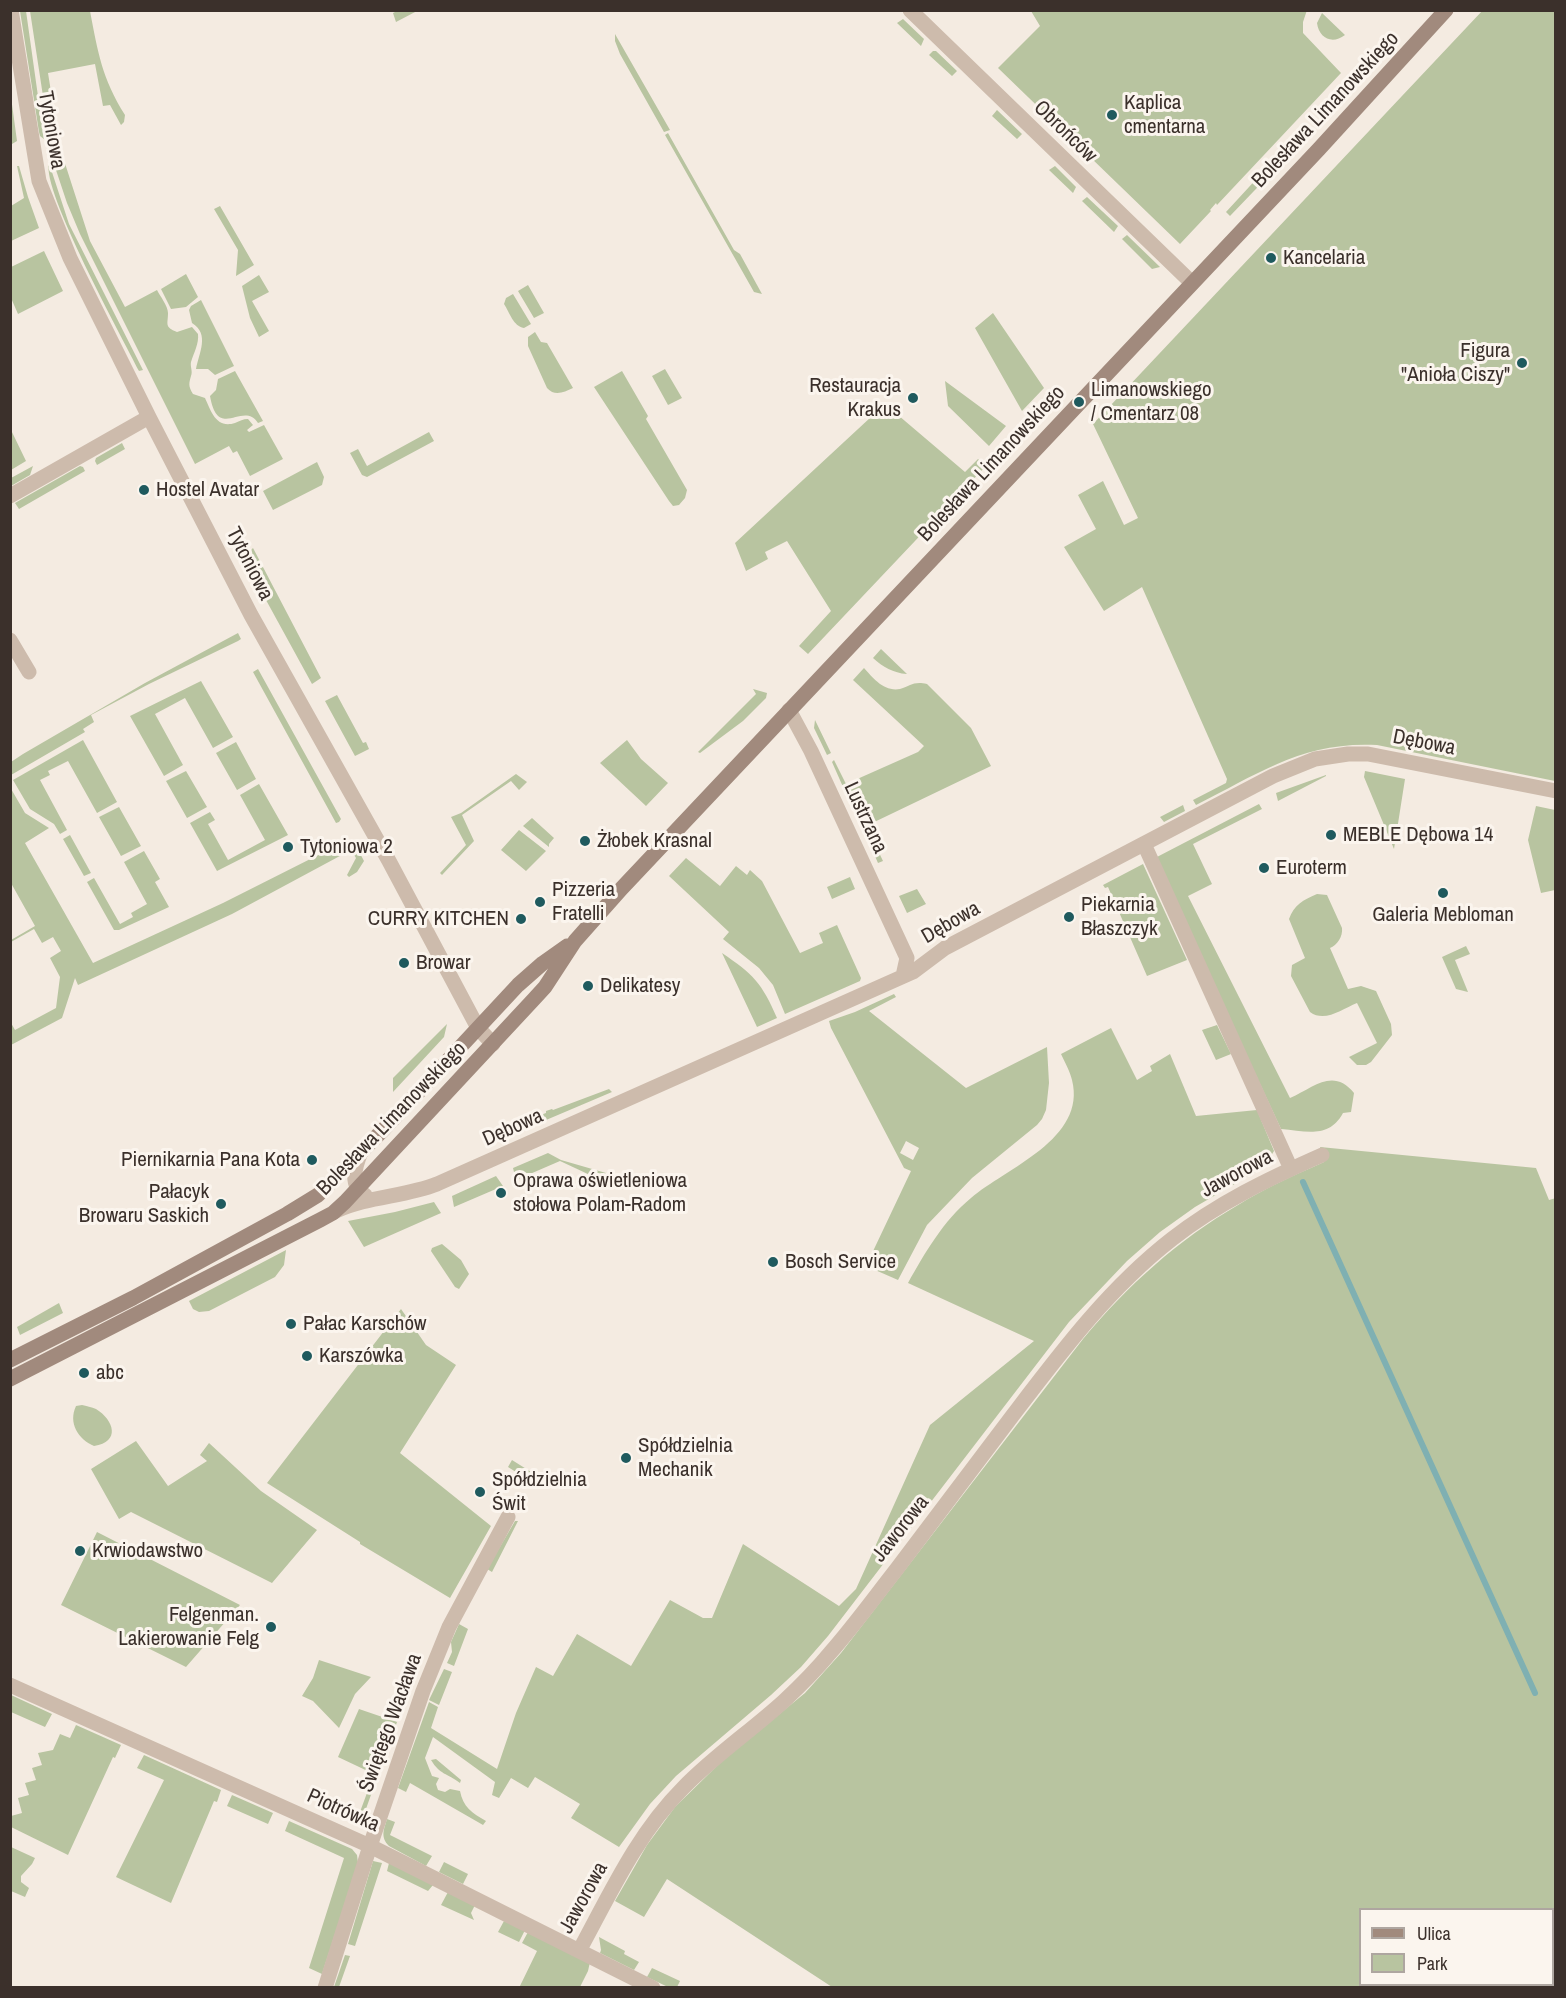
<!DOCTYPE html>
<meta charset="utf-8">
<style>
body{margin:0}
#map{position:relative;width:1566px;height:1998px;overflow:hidden;background:#f4ebe1;font-family:"Archivo Narrow",sans-serif}
canvas{display:block}
.frame{position:absolute;inset:0;border:12px solid #3b302b;pointer-events:none}
.legend{position:absolute;left:1359px;top:1908px;width:195px;height:78px;box-sizing:border-box;background:#fbf5ee;border:2px solid #aea6a0;margin:0;padding:8px 10px;list-style:none;font-size:18px;color:#3b302b}
.legend li{display:flex;align-items:center;gap:12px;height:30px}
.legend b{width:30px;border:2px solid #aea6a0}
</style>
<div id="map">
<canvas width="1566" height="1998"></canvas>
<div class="frame"></div>
<ul class="legend">
<li><b style="height:8px;background:#a18a7d"></b>Ulica</li>
<li><b style="height:16px;background:#b8c4a0"></b>Park</li>
</ul>
</div>
<script>
const ctx = document.querySelector('canvas').getContext('2d');
ctx.lineJoin = 'round';
function paint(path, color) { ctx.fillStyle = color; ctx.fill(path, 'evenodd'); }
function strokePath(path, color, width, dash) { ctx.strokeStyle = color; ctx.lineWidth = width; ctx.lineCap = dash ? 'butt' : 'round'; ctx.setLineDash(dash || []); ctx.stroke(path); }
function drawText(font, color, halo, rows, align = 'center') {
  ctx.font = font + ' "Archivo Narrow",sans-serif'; ctx.lineWidth = 6; ctx.setLineDash([]); ctx.textBaseline = 'middle'; ctx.strokeStyle = halo; ctx.fillStyle = color; for (const [text, x, y, turn = 0] of rows) {
    ctx.save(); ctx.translate(x, y); ctx.rotate((+turn || 0) * Math.PI / 180); ctx.textAlign = isNaN(turn) ? turn : align; if (halo) ctx.strokeText(text, 0, 0); ctx.fillText(text, 0, 0); ctx.restore();
  }
}
paint(new Path2D(`
 M 1307,10 L 1303,22 L 1303,33 L 1341,73 L 1217,205 L 1216,203 L 1210,210 L 1211,211 L 1180,244 L 998,68 L 1040,26 L 1031,11 Z
 M 1483,10 L 1555,11 L 1555,781 L 1377,745 C 1303,741 1258,774 1196,805 L 1193,800 L 1226,783 L 1227,779 L 1142,587 L 1104,611 L 1064,547 L 1096,529 L 1078,495 L 1103,481 L 1124,525 L 1138,518 L 1093,424 Z
 M 20,11 L 26,11 L 44,139 L 40,136 L 39,132 Z
 M 30,11 L 90,11 C 98,53 102,78 125,115 L 124,122 L 121,125 L 110,105 L 103,106 L 95,64 L 48,73 L 59,142 L 50,142 Z
 M 397,11 L 397,10 L 417,11 L 396,22 L 393,13 Z
 M 1322,13 L 1345,35 C 1332,45 1319,38 1317,23 Z
 M 903,19 L 924,39 L 921,46 L 897,23 Z
 M 615,34 L 670,130 L 664,132 L 620,54 L 615,41 Z
 M 933,51 L 936,51 L 957,71 L 952,76 L 929,55 Z
 M 11,97 L 17,141 L 12,144 Z
 M 997,110 L 1022,134 L 1017,139 L 992,116 Z
 M 668,133 L 734,250 L 740,254 L 762,294 L 754,292 L 665,135 Z
 M 61,151 L 90,241 L 125,307 L 157,290 C 160,296 168,306 168,313 C 168,324 164,327 177,332 L 192,327 L 198,334 C 199,344 194,352 191,362 C 190,367 193,371 191,376 C 189,383 188,386 193,394 L 205,398 C 211,411 216,429 235,423 C 240,421 243,419 248,419 L 253,425 L 247,430 L 249,432 L 264,425 L 283,459 L 250,476 L 237,451 L 233,453 L 229,446 L 195,464 L 80,234 L 67,203 L 52,158 Z
 M 1272,162 L 1277,167 L 1230,216 L 1226,212 Z
 M 49,163 L 69,224 L 143,370 L 139,371 C 123,339 41,190 49,163 Z
 M 17,166 L 19,166 L 28,197 L 39,228 L 11,241 L 11,206 L 24,198 Z
 M 1055,166 L 1076,187 L 1073,193 L 1049,170 Z
 M 1087,197 L 1118,226 L 1114,232 L 1082,201 Z
 M 220,206 L 254,265 L 236,276 L 238,250 L 214,209 Z
 M 1127,235 L 1160,267 L 1152,269 L 1122,239 Z
 M 44,251 L 63,291 L 18,314 L 11,298 L 11,267 Z
 M 186,274 L 198,297 L 186,307 L 171,309 L 161,289 Z
 M 259,275 L 269,292 L 252,301 L 269,331 L 259,337 L 250,318 L 242,286 Z
 M 528,285 L 544,313 L 534,318 L 518,291 Z
 M 513,294 L 531,324 L 524,328 C 513,326 510,313 504,304 L 506,298 Z
 M 201,300 L 234,366 L 215,375 L 208,369 L 196,369 C 199,353 210,334 192,323 L 189,310 L 191,306 Z
 M 993,313 L 1044,388 L 1022,411 L 975,328 Z
 M 535,332 L 541,342 L 547,343 L 573,388 C 564,392 555,397 547,388 L 528,346 L 528,337 Z
 M 665,369 L 682,398 L 668,405 L 652,376 Z
 M 235,371 L 263,421 L 258,423 C 243,400 218,442 210,396 L 216,390 L 218,379 Z
 M 622,371 L 648,416 L 646,419 L 687,490 L 685,498 L 679,505 L 673,506 L 669,501 L 594,387 Z
 M 945,381 L 1006,426 L 989,446 L 948,406 Z
 M 885,404 L 965,472 L 978,459 L 986,466 L 808,654 L 799,646 L 831,611 L 787,541 L 765,552 L 768,559 L 746,571 L 735,543 Z
 M 11,430 L 26,461 L 11,470 L 10,470 Z
 M 429,432 L 434,441 L 367,477 L 362,475 L 350,453 L 358,449 L 367,466 Z
 M 122,443 L 125,449 L 97,465 L 95,461 L 96,458 Z
 M 317,462 L 324,477 L 322,485 L 273,510 L 263,491 Z
 M 33,466 L 30,475 L 11,486 L 11,478 Z
 M 80,466 L 83,467 L 85,471 L 19,509 L 15,503 Z
 M 253,548 L 321,678 L 312,684 L 243,558 Z
 M 238,633 L 241,639 L 238,641 L 149,684 L 91,715 L 94,722 L 83,729 L 85,732 L 11,775 L 11,762 L 23,754 L 145,683 Z
 M 881,649 L 907,674 C 893,673 883,667 873,658 Z
 M 864,668 C 873,678 884,692 900,689 C 911,686 913,681 927,684 L 971,728 L 991,766 L 866,826 L 855,803 L 851,805 L 832,762 L 834,760 L 846,784 L 918,752 L 924,746 L 853,680 Z
 M 258,669 L 341,819 L 339,822 L 336,823 L 253,672 Z
 M 201,681 L 233,737 L 213,748 L 185,698 L 155,714 L 183,765 L 164,776 L 130,716 Z
 M 753,689 L 767,693 L 766,698 L 743,721 L 700,753 L 698,752 L 756,694 Z
 M 337,695 L 363,743 L 366,742 L 369,749 L 355,756 L 325,701 Z
 M 815,720 L 831,753 L 827,755 L 814,728 Z
 M 83,740 L 117,802 L 97,813 L 68,761 L 48,771 L 50,775 L 40,780 L 67,830 L 60,834 L 54,824 L 30,809 L 13,780 Z
 M 627,740 L 641,759 L 668,783 L 646,806 L 600,763 Z
 M 236,742 L 256,779 L 237,790 L 216,753 Z
 M 186,771 L 207,807 L 187,818 L 166,781 Z
 M 1365,771 L 1405,779 L 1394,849 L 1364,777 Z
 M 516,774 L 527,782 L 519,790 L 511,781 L 462,815 L 474,841 L 442,875 L 440,873 L 466,845 L 451,817 L 461,813 Z
 M 1326,775 L 1326,776 L 1278,801 L 1276,793 Z
 M 259,784 L 288,835 L 217,871 L 190,823 L 210,812 L 215,820 L 208,824 L 228,860 L 265,840 L 240,795 Z
 M 10,787 L 25,813 L 49,828 L 25,843 L 93,963 L 223,903 L 346,841 L 353,840 L 364,861 L 357,872 L 349,877 L 347,875 L 356,858 L 351,850 L 232,914 L 78,985 L 75,978 L 62,1018 L 11,1045 L 11,1023 L 15,1030 L 56,1008 L 60,977 L 50,958 L 61,951 L 53,937 L 42,943 L 34,929 L 11,942 L 11,940 L 35,926 L 11,883 Z
 M 1259,804 L 1262,809 L 1193,844 L 1212,884 L 1188,896 L 1290,1098 C 1313,1088 1333,1067 1354,1093 L 1351,1112 L 1343,1113 C 1329,1139 1306,1131 1281,1129 L 1155,858 Z
 M 1183,805 L 1185,811 L 1164,822 L 1160,817 Z
 M 1536,806 L 1555,810 L 1555,890 L 1541,893 L 1528,840 Z
 M 119,807 L 141,846 L 121,856 L 99,817 Z
 M 532,818 L 554,838 L 549,844 L 549,847 L 523,826 Z
 M 519,830 L 546,851 L 526,871 L 501,850 Z
 M 870,834 L 883,861 L 878,863 L 866,836 Z
 M 70,835 L 91,873 L 84,876 L 63,839 Z
 M 144,851 L 160,879 L 155,882 L 169,907 L 119,930 L 114,930 L 87,882 L 94,878 L 120,924 L 133,917 L 131,913 L 147,904 L 124,862 Z
 M 686,858 L 720,886 L 736,866 L 747,875 L 750,870 L 762,881 L 800,953 L 823,943 L 819,933 L 837,925 L 861,978 L 860,981 L 785,1014 L 773,985 L 759,968 L 723,939 L 729,932 L 669,876 Z
 M 1143,864 L 1187,960 L 1147,976 L 1108,887 L 1105,888 L 1103,885 Z
 M 850,877 L 855,889 L 832,899 L 827,887 Z
 M 917,889 L 926,904 L 907,913 L 899,896 Z
 M 1317,894 L 1327,895 L 1342,928 C 1343,937 1337,945 1330,948 L 1348,989 L 1361,986 L 1376,991 L 1391,1024 L 1392,1035 L 1371,1062 L 1366,1065 L 1357,1065 L 1349,1057 L 1377,1043 L 1357,1003 C 1342,1009 1325,1023 1310,1012 L 1291,976 L 1292,965 L 1305,958 L 1289,919 C 1294,905 1303,900 1317,894 Z
 M 1466,946 L 1470,954 L 1455,960 L 1468,992 L 1456,989 L 1442,957 Z
 M 722,953 C 753,974 762,983 777,1018 L 757,1027 Z
 M 894,994 L 896,997 L 869,1011 L 966,1088 L 1047,1047 L 1049,1083 L 1046,1110 L 1042,1119 L 1037,1125 L 972,1178 L 927,1225 L 898,1280 L 866,1266 L 911,1171 L 904,1168 L 831,1028 L 829,1021 L 855,1012 ZM 906,1141 L 919,1148 L 913,1160 L 900,1153 Z
 M 447,1024 L 444,1037 L 393,1092 L 393,1078 Z
 M 1217,1025 L 1231,1054 L 1216,1060 L 1202,1030 Z
 M 1111,1028 L 1137,1080 L 1152,1071 L 1150,1066 L 1170,1054 L 1196,1116 L 1257,1110 L 1274,1151 L 1264,1167 L 1195,1207 L 1160,1232 L 1127,1261 L 1069,1322 L 828,1636 L 801,1667 L 771,1695 L 676,1776 L 650,1804 L 619,1847 L 571,1818 L 580,1804 L 535,1777 L 528,1788 L 511,1778 L 499,1798 L 492,1795 L 495,1782 L 433,1737 L 425,1758 L 432,1776 L 439,1778 L 436,1784 L 438,1790 L 445,1792 L 450,1789 L 460,1791 C 463,1807 472,1813 486,1821 L 483,1825 L 410,1783 L 406,1792 L 398,1788 L 429,1702 L 438,1707 L 431,1728 L 497,1769 L 516,1713 L 536,1667 L 553,1676 L 577,1634 L 631,1666 L 670,1600 L 703,1618 L 712,1618 L 743,1544 L 839,1606 L 856,1589 L 930,1425 L 1034,1341 L 908,1283 C 925,1253 943,1221 971,1198 C 1006,1168 1087,1139 1072,1080 C 1070,1071 1065,1063 1061,1054 Z
 M 609,1089 L 612,1092 L 499,1140 L 490,1134 L 546,1113 L 546,1111 L 552,1109 L 553,1110 Z
 M 1320,1147 L 1536,1168 L 1549,1200 L 1556,1198 L 1555,1987 L 832,1987 L 667,1879 L 644,1917 L 615,1901 L 647,1845 L 675,1807 L 722,1761 L 805,1693 L 841,1653 L 1083,1339 C 1128,1285 1178,1240 1238,1205 C 1265,1188 1295,1175 1324,1162 ZM 1360,1910 L 1552,1910 L 1552,1984 L 1360,1984 Z
 M 548,1153 L 561,1160 L 606,1173 L 605,1182 L 560,1161 L 516,1180 L 513,1168 Z
 M 496,1176 L 503,1186 L 454,1207 L 452,1196 Z
 M 434,1202 L 441,1213 L 364,1247 L 348,1221 L 395,1212 Z
 M 442,1244 L 461,1260 L 469,1274 L 459,1289 L 455,1287 L 431,1251 L 432,1248 Z
 M 286,1250 L 284,1265 L 275,1277 L 209,1311 L 199,1312 L 193,1309 L 189,1301 Z
 M 59,1303 L 63,1313 L 20,1335 L 17,1327 Z
 M 401,1309 L 426,1345 L 456,1365 L 400,1453 L 491,1526 L 450,1598 L 360,1544 L 360,1542 L 267,1483 Z
 M 82,1405 C 86,1406 92,1407 96,1409 C 114,1420 121,1442 94,1446 C 78,1439 68,1423 76,1406 Z
 M 136,1441 L 168,1486 L 207,1461 L 200,1455 L 209,1443 L 261,1491 L 317,1530 L 272,1583 L 131,1512 L 119,1519 L 91,1469 Z
 M 512,1460 L 547,1482 L 543,1489 L 508,1467 Z
 M 515,1521 L 518,1521 L 492,1572 L 487,1569 Z
 M 97,1532 L 240,1605 L 186,1667 L 61,1605 Z
 M 459,1624 L 468,1629 L 454,1666 L 447,1663 L 452,1652 L 451,1642 Z
 M 319,1660 L 371,1677 L 355,1694 L 339,1728 L 313,1701 L 302,1696 L 313,1678 Z
 M 444,1669 L 452,1672 L 439,1705 L 429,1700 Z
 M 11,1695 L 52,1714 L 45,1727 L 11,1712 Z
 M 359,1709 L 397,1722 L 362,1820 L 360,1822 L 357,1820 L 374,1774 L 338,1757 Z
 M 76,1725 L 121,1745 L 115,1758 L 113,1757 L 68,1855 L 11,1827 L 11,1816 L 22,1813 L 18,1798 L 29,1795 L 25,1783 L 36,1780 L 32,1768 L 42,1765 L 38,1753 L 53,1750 L 60,1734 L 70,1738 Z
 M 144,1755 L 221,1790 L 217,1802 L 214,1801 L 171,1903 L 116,1877 L 164,1780 L 137,1768 Z
 M 436,1759 L 461,1780 L 460,1783 C 447,1773 440,1775 431,1760 Z
 M 232,1795 L 273,1813 L 268,1824 L 227,1806 Z
 M 387,1819 L 395,1822 L 390,1835 L 432,1856 L 426,1866 L 389,1846 C 380,1837 384,1829 387,1819 Z
 M 289,1821 L 352,1849 L 357,1855 L 358,1863 L 322,1974 L 309,1968 L 344,1858 L 285,1831 Z
 M 11,1847 L 35,1858 L 32,1864 L 21,1876 L 21,1882 L 29,1888 L 25,1897 L 11,1891 Z
 M 373,1861 L 382,1863 L 355,1946 L 348,1944 Z
 M 444,1862 L 468,1874 L 463,1884 L 439,1872 Z
 M 389,1863 L 433,1885 L 428,1891 L 387,1871 Z
 M 448,1892 L 475,1905 L 471,1913 L 474,1920 L 441,1905 Z
 M 504,1921 L 525,1930 L 519,1942 L 498,1932 Z
 M 528,1932 L 590,1962 L 588,1971 L 580,1987 L 519,1988 L 537,1951 L 522,1943 Z
 M 599,1937 L 625,1951 L 624,1954 L 639,1962 L 634,1970 L 600,1953 L 601,1950 Z
 M 345,1955 L 350,1956 L 339,1987 L 334,1987 Z
 M 652,1968 L 680,1981 L 677,1987 L 668,1987 L 647,1977 Z`), '#b8c4a0');
strokePath(new Path2D(`
 M 1303,1182 L 1535,1693`), '#7fb0b2', 6);
strokePath(new Path2D(`
 M 11,10 L 39,181 L 70,258 L 149,417 L 251,615 L 389,861 L 478,1028 L 493,1044
 M 910,10 L 1192,283
 M 10,496 L 149,417
 M 10,640 L 29,672
 M 789,710 L 811,751 L 907,958 L 903,976
 M 1144,844 L 1291,1169
 M 361,1152 C 355,1167 349,1185 365,1195
 M 336,1211 C 369,1196 404,1197 437,1184 L 913,972 L 945,948 L 1273,776 L 1315,759 L 1348,754 L 1368,754 L 1556,791
 M 10,1685 L 370,1846 L 653,1988
 M 579,1951 C 610,1894 637,1834 683,1788 C 714,1756 751,1731 784,1701 C 800,1686 816,1670 830,1653 C 853,1627 874,1598 896,1570 C 935,1519 974,1467 1013,1415 C 1061,1352 1109,1288 1172,1239 C 1218,1203 1270,1178 1322,1155
 M 325,1988 L 370,1846 L 423,1691 L 449,1627 L 508,1517`), '#cdbbac', 15);
strokePath(new Path2D(`
 M 10,1360 L 133,1298 L 287,1214 L 318,1195 L 384,1129 L 518,985 L 543,963 L 567,946
 M 10,1379 L 320,1220 L 333,1213 L 345,1202 L 534,999 L 545,987 L 575,941 L 622,888 L 1319,149 L 1446,10`), '#a18a7d', 15);
for (const [x, y, r, color] of [
 [1112,115,6,"#1f5a5e"],
 [1271,258,6,"#1f5a5e"],
 [1522,363,6,"#1f5a5e"],
 [913,398,6,"#1f5a5e"],
 [1079,402,6,"#1f5a5e"],
 [144,490,6,"#1f5a5e"],
 [1331,835,6,"#1f5a5e"],
 [585,841,6,"#1f5a5e"],
 [288,847,6,"#1f5a5e"],
 [1264,868,6,"#1f5a5e"],
 [1443,893,6,"#1f5a5e"],
 [540,902,6,"#1f5a5e"],
 [1069,917,6,"#1f5a5e"],
 [521,919,6,"#1f5a5e"],
 [404,963,6,"#1f5a5e"],
 [588,986,6,"#1f5a5e"],
 [312,1160,6,"#1f5a5e"],
 [501,1193,6,"#1f5a5e"],
 [221,1204,6,"#1f5a5e"],
 [773,1262,6,"#1f5a5e"],
 [291,1324,6,"#1f5a5e"],
 [307,1356,6,"#1f5a5e"],
 [84,1373,6,"#1f5a5e"],
 [626,1458,6,"#1f5a5e"],
 [480,1492,6,"#1f5a5e"],
 [80,1551,6,"#1f5a5e"],
 [271,1627,6,"#1f5a5e"]
]) { const dot = new Path2D(); dot.arc(x, y, r, 0, 2 * Math.PI); ctx.fillStyle = color; ctx.fill(dot); strokePath(dot, '#fbf5ee', 2); }
drawText('21px', '#3b302b', '#fbf5ee', [
 ["Kaplica",1124,103],
 ["cmentarna",1124,127],
 ["Kancelaria",1283,258],
 ["Figura",1510,351,"right"],
 ["\"Anioła Ciszy\"",1510,375,"right"],
 ["Restauracja",901,386,"right"],
 ["Krakus",901,410,"right"],
 ["Limanowskiego",1091,390],
 ["/ Cmentarz 08",1091,414],
 ["Hostel Avatar",156,490],
 ["MEBLE Dębowa 14",1343,835],
 ["Żłobek Krasnal",597,841],
 ["Tytoniowa 2",300,847],
 ["Euroterm",1276,868],
 ["Pizzeria",552,890],
 ["Fratelli",552,914],
 ["Piekarnia",1081,905],
 ["Błaszczyk",1081,929],
 ["Galeria Mebloman",1443,915,"center"],
 ["CURRY KITCHEN",509,919,"right"],
 ["Browar",416,963],
 ["Delikatesy",600,986],
 ["Piernikarnia Pana Kota",300,1160,"right"],
 ["Oprawa oświetleniowa",513,1181],
 ["stołowa Polam-Radom",513,1205],
 ["Pałacyk",209,1192,"right"],
 ["Browaru Saskich",209,1216,"right"],
 ["Bosch Service",785,1262],
 ["Pałac Karschów",303,1324],
 ["Karszówka",319,1356],
 ["abc",96,1373],
 ["Spółdzielnia",638,1446],
 ["Mechanik",638,1470],
 ["Spółdzielnia",492,1480],
 ["Świt",492,1504],
 ["Krwiodawstwo",92,1551],
 ["Felgenman.",259,1615,"right"],
 ["Lakierowanie Felg",259,1639,"right"]
], 'left');
drawText('21px', '#3b302b', '#fbf5ee', [
 ["Bolesława Limanowskiego",1326,110,-47],
 ["Tytoniowa",51,130,80],
 ["Obrońców",1065,132,44],
 ["Bolesława Limanowskiego",992,464,-47],
 ["Tytoniowa",249,564,63],
 ["Dębowa",1424,743,11],
 ["Lustrzana",865,818,65],
 ["Dębowa",951,923,-30],
 ["Bolesława Limanowskiego",392,1119,-46],
 ["Dębowa",513,1128,-24],
 ["Jaworowa",1237,1174,-28],
 ["Jaworowa",901,1529,-52],
 ["Świętego Wacława",391,1723,-70],
 ["Piotrówka",343,1811,24],
 ["Jaworowa",584,1898,-61]
]);
</script>
